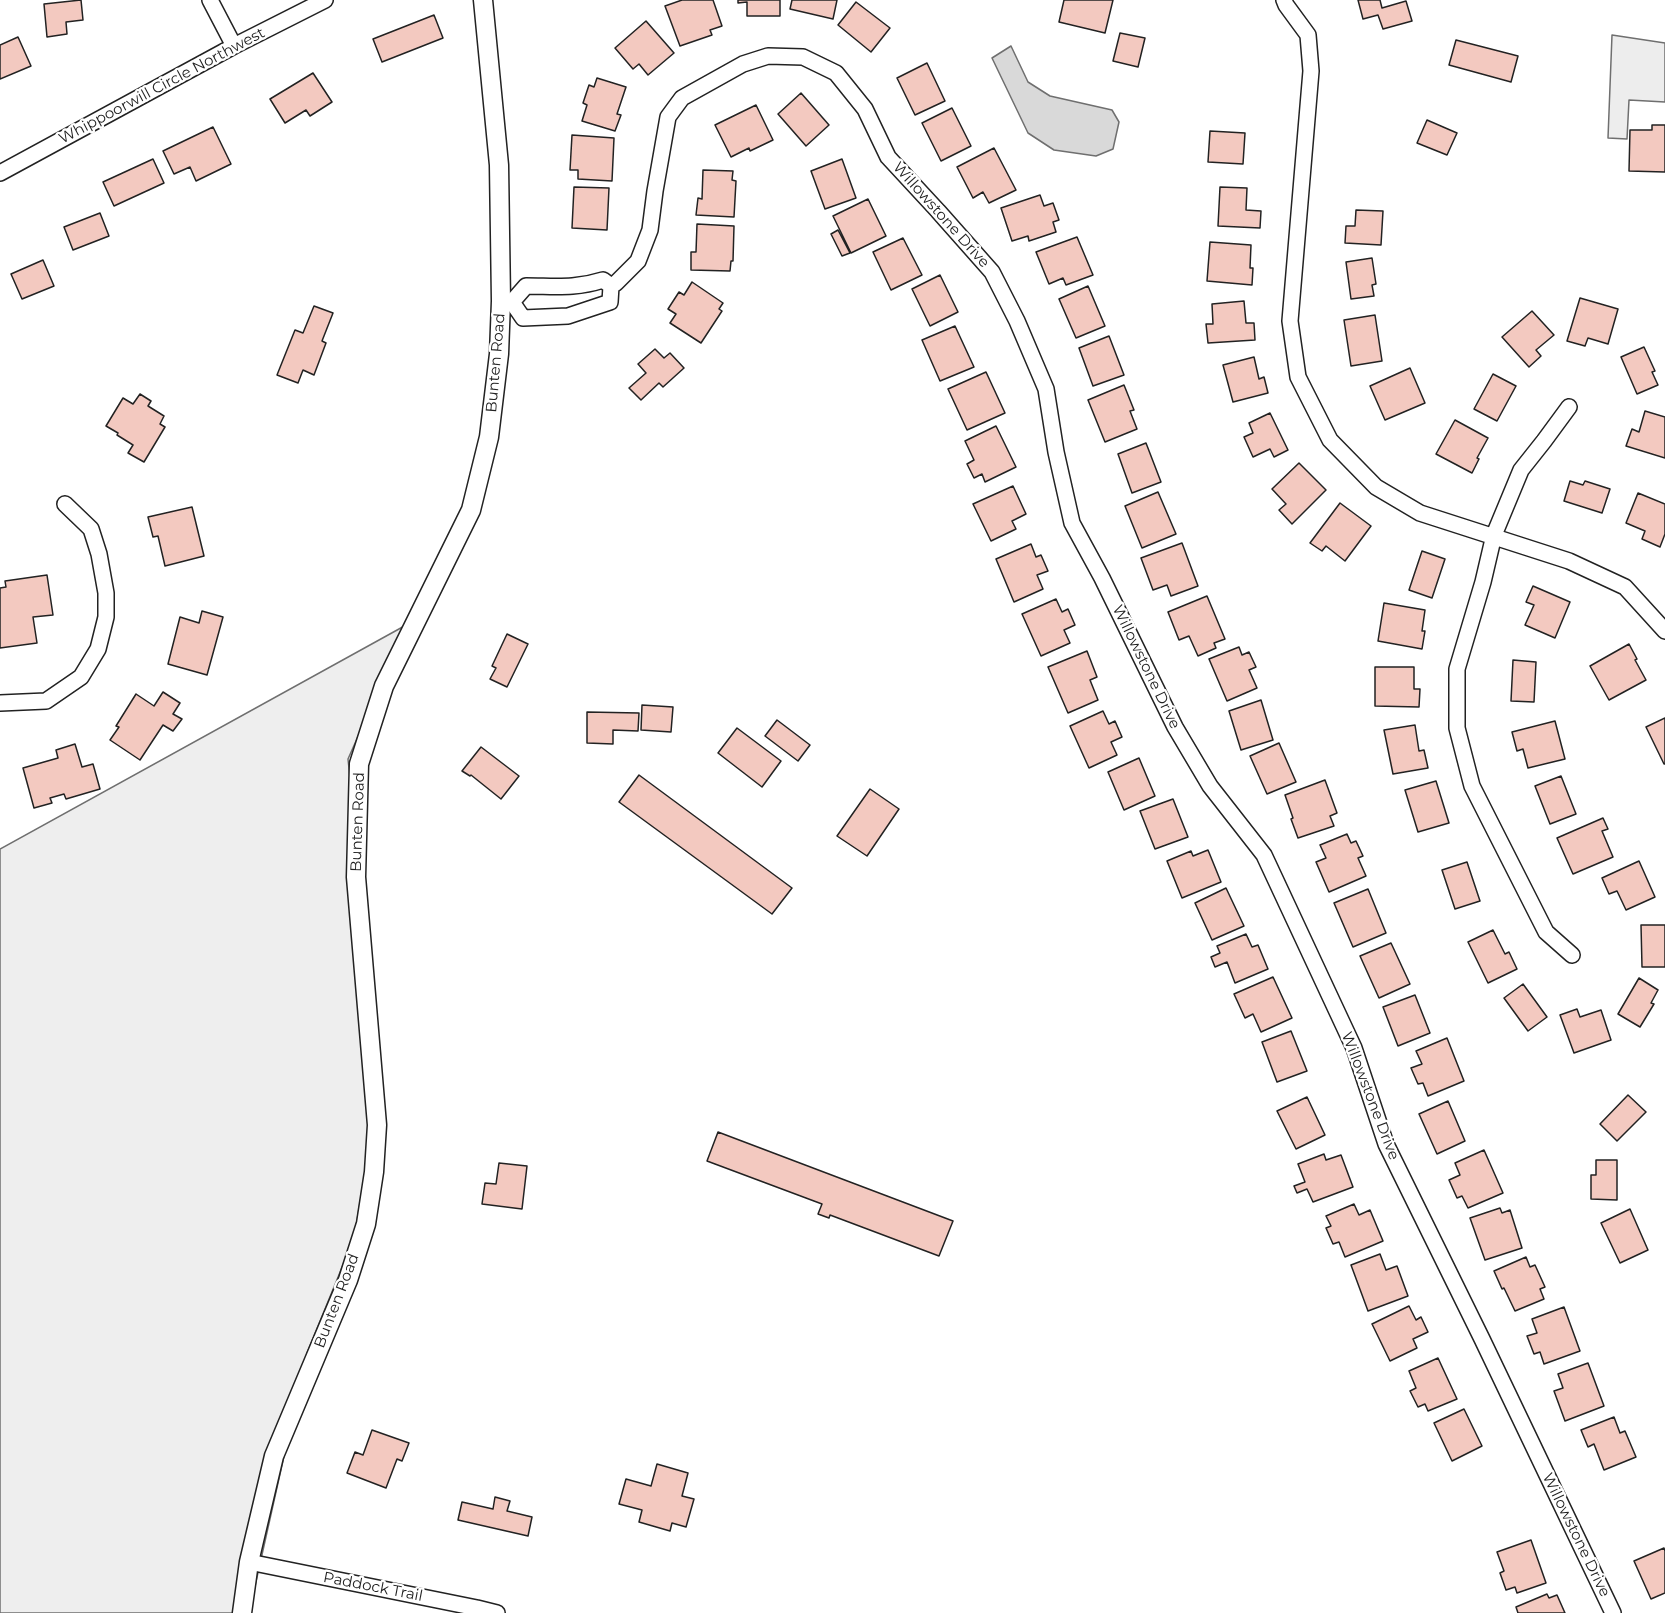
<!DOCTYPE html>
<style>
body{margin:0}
canvas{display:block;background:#fff}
</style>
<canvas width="1665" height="1613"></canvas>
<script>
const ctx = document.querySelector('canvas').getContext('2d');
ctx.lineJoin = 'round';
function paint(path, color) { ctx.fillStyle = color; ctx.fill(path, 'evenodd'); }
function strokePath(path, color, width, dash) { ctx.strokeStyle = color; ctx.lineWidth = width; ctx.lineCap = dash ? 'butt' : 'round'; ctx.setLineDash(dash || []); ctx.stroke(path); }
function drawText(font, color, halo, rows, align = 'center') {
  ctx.font = font + ' Montserrat,sans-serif'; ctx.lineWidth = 4.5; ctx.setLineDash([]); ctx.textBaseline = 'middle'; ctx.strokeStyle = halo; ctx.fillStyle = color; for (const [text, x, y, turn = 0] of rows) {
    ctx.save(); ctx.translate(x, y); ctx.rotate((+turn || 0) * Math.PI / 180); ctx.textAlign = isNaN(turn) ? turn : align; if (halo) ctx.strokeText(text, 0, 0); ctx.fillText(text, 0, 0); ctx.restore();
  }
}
const green = new Path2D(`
 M 408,624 L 348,759 L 365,920 L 379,1090 L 354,1238 L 307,1353 L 249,1613 L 0,1613 L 0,849 Z`);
paint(green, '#eee');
strokePath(green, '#6f6f6f', 1.5);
const parking = new Path2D(`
 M 1612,35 L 1665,43 L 1665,102 L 1629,100 L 1627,139 L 1608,138 Z`);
paint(parking, '#ededed');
strokePath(parking, '#6f6f6f', 1.5);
const water = new Path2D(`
 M 1011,46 L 1028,82 L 1050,96 L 1112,110 L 1119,122 L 1113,149 L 1096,156 L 1054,150 L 1028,133 L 992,58 Z`);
paint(water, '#d9d9d9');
strokePath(water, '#6f6f6f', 1.5);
const building = new Path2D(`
 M 81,0 L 83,20 L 66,22 L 67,34 L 47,37 L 44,4 Z
 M 682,0 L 713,0 L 722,26 L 710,30 L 712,35 L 680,46 L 665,6 Z
 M 738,0 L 780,0 L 780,16 L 747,16 L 747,2 L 738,3 Z
 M 792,0 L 837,0 L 833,19 L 790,9 Z
 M 1064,0 L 1113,0 L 1105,33 L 1059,22 Z
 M 1358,0 L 1380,0 L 1382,8 L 1406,1 L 1412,21 L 1383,29 L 1378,15 L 1363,19 Z
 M 856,2 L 890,28 L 871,52 L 838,25 Z
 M 434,15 L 443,38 L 382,62 L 373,39 Z
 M 646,21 L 674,53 L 648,75 L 639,64 L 633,69 L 615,48 Z
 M 1120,33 L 1145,38 L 1138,67 L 1113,61 Z
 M 18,37 L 31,66 L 0,79 L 0,45 Z
 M 1456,40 L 1518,56 L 1511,82 L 1449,65 Z
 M 927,63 L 945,101 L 915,115 L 897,78 Z
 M 313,73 L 332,102 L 310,116 L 306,110 L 285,123 L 270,99 Z
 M 597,78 L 626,87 L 617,114 L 621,115 L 615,131 L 582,121 L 587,105 L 583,103 L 589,85 L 594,87 Z
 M 801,93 L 829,125 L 806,146 L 778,114 Z
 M 756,105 L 773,140 L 750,151 L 749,148 L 731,157 L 715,125 Z
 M 952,108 L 971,146 L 941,161 L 922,123 Z
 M 1427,120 L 1457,133 L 1447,155 L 1417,143 Z
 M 1652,125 L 1665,125 L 1665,172 L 1629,171 L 1630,130 L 1652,130 Z
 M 213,127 L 231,164 L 196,181 L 190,167 L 174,174 L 163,151 Z
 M 1210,131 L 1245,133 L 1243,164 L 1208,162 Z
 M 572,135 L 614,138 L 612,181 L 578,179 L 578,170 L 570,170 Z
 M 994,148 L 1016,190 L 989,203 L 983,192 L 973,198 L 957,167 Z
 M 153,159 L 164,183 L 114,206 L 103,182 Z
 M 842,159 L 856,198 L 825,209 L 811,171 Z
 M 703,170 L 733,171 L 732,180 L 736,181 L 734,217 L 696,215 L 698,198 L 702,199 Z
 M 574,187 L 609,188 L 607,230 L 572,228 Z
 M 1220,187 L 1247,188 L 1246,210 L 1261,211 L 1260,228 L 1218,226 Z
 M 1040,195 L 1044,206 L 1053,203 L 1059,220 L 1053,222 L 1056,232 L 1029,241 L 1028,236 L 1012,241 L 1001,208 Z
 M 868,199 L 886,236 L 851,253 L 833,216 Z
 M 1356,210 L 1383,211 L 1381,245 L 1345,243 L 1346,226 L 1355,226 Z
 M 100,213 L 109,236 L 73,250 L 64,227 Z
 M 697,224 L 734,226 L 733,261 L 731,261 L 730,271 L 691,270 L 691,252 L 696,252 Z
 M 838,230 L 850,253 L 842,256 L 831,234 Z
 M 1077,237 L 1093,275 L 1066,285 L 1063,278 L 1049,284 L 1036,252 Z
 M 903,238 L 922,275 L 891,290 L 873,252 Z
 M 1210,242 L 1251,245 L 1250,268 L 1253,268 L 1252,285 L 1207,281 Z
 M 1372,258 L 1376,284 L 1372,285 L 1374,296 L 1351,299 L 1346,262 Z
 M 43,260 L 54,286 L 22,299 L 11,274 Z
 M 940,275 L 958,312 L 930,326 L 912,289 Z
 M 692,282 L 723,303 L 719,309 L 722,311 L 701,343 L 670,323 L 676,314 L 668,309 L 679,292 L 684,295 Z
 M 1088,286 L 1105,326 L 1076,338 L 1059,299 Z
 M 1580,298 L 1618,309 L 1608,344 L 1588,338 L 1585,346 L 1567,341 Z
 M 1244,301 L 1246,323 L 1254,323 L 1255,340 L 1208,343 L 1206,324 L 1213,324 L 1212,304 Z
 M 314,306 L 333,313 L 322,341 L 326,343 L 314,375 L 303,370 L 298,383 L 277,375 L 295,330 L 303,333 Z
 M 1532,311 L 1554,335 L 1536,350 L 1541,356 L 1529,367 L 1502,337 Z
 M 1375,315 L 1382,361 L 1351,366 L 1344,320 Z
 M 955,326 L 974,367 L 940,381 L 922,340 Z
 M 1109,336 L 1124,375 L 1093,386 L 1079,348 Z
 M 1644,347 L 1655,371 L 1652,372 L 1658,385 L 1637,394 L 1621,357 Z
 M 655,349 L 664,358 L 670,353 L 684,368 L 663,387 L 659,383 L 641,400 L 629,388 L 646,373 L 638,364 Z
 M 1254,357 L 1259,379 L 1264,377 L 1268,393 L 1233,402 L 1223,365 Z
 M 1410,368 L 1425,403 L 1385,420 L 1370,386 Z
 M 986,372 L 1005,413 L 967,430 L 948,389 Z
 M 1493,374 L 1516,386 L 1497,421 L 1474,409 Z
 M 1124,385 L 1134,410 L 1130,411 L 1137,429 L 1105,442 L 1088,400 Z
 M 140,394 L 151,401 L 148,406 L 164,416 L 160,424 L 165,427 L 144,462 L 128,453 L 133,445 L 117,435 L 118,433 L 106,426 L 123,398 L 133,404 Z
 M 1645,411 L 1665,417 L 1665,458 L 1626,446 L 1632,429 L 1639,432 Z
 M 1270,413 L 1288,450 L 1274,457 L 1270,449 L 1253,457 L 1244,437 L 1253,433 L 1249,423 Z
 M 1455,420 L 1488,438 L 1477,458 L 1479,459 L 1472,473 L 1436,454 Z
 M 996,426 L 1016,467 L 985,482 L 982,474 L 974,478 L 967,464 L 974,460 L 965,441 Z
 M 1146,443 L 1161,482 L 1132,493 L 1118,454 Z
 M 1299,463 L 1326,490 L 1292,524 L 1279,510 L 1286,504 L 1272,489 Z
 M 1570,481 L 1583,485 L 1585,481 L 1610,489 L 1602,513 L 1564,501 Z
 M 1013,486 L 1026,514 L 1012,521 L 1016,529 L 991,541 L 973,504 Z
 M 1158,492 L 1176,534 L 1142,548 L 1125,506 Z
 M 1638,493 L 1665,504 L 1665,534 L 1660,547 L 1642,539 L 1645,531 L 1626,523 Z
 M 1340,503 L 1371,526 L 1345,561 L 1326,546 L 1322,551 L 1310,543 Z
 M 192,507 L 204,556 L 165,566 L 158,536 L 153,537 L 148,517 Z
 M 1182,543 L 1198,586 L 1171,596 L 1167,585 L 1153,590 L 1141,558 Z
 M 1031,544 L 1036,557 L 1041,555 L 1048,571 L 1037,575 L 1043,589 L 1014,602 L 996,559 Z
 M 1422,551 L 1445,559 L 1432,598 L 1409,590 Z
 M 47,575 L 53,615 L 33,617 L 37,643 L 0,648 L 0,588 L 6,587 L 5,581 Z
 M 1533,586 L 1570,602 L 1555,638 L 1525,625 L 1534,605 L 1526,602 Z
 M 1207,596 L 1225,639 L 1214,643 L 1216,648 L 1198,656 L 1189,636 L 1179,640 L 1168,612 Z
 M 1056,599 L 1062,612 L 1068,609 L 1075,625 L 1064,630 L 1070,643 L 1041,656 L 1022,614 Z
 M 1384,603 L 1425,610 L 1422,631 L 1425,631 L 1422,649 L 1378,641 Z
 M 202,611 L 223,617 L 207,675 L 168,664 L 180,617 L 199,623 Z
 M 507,634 L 528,644 L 507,687 L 490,679 L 496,668 L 492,666 Z
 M 1629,644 L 1637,659 L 1635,660 L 1646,680 L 1609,700 L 1590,666 Z
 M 1239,647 L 1242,655 L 1249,652 L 1256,667 L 1249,670 L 1257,688 L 1227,701 L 1209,659 Z
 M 1087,651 L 1097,677 L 1090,680 L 1098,700 L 1068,713 L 1048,667 Z
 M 1513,660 L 1536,662 L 1534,702 L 1511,701 Z
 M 1375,667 L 1414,667 L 1414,689 L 1420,689 L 1419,707 L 1375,706 Z
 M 163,692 L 180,703 L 173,714 L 182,719 L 173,731 L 163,725 L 140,760 L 110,740 L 119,727 L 116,726 L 136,694 L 154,706 Z
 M 1261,700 L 1273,740 L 1241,750 L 1229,711 Z
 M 642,705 L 673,707 L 671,732 L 641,730 Z
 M 1103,711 L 1109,724 L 1115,721 L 1122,737 L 1111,742 L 1117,755 L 1089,768 L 1070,726 Z
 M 587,712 L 639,713 L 638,731 L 613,730 L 613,744 L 587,743 Z
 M 1665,718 L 1665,764 L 1664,764 L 1646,727 Z
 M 777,720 L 810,745 L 798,761 L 765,736 Z
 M 1555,721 L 1565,759 L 1528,768 L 1523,749 L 1517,751 L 1512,732 Z
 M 1415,725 L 1419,751 L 1424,750 L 1428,768 L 1393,774 L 1384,730 Z
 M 737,728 L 781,761 L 762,787 L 718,753 Z
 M 1279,743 L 1296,782 L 1267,794 L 1250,756 Z
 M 75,744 L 82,767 L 93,764 L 100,789 L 66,799 L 64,794 L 50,798 L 52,803 L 34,808 L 23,768 L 58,758 L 56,750 Z
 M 481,747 L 519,776 L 501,799 L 471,775 L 470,776 L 462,771 Z
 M 1139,758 L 1155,796 L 1124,810 L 1108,772 Z
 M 639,775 L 792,888 L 772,914 L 619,802 Z
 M 1561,776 L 1576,814 L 1550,824 L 1535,786 Z
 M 1325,780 L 1337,813 L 1330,816 L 1334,826 L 1298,838 L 1291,819 L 1293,818 L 1285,795 Z
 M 1436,781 L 1449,823 L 1418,832 L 1405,790 Z
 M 870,789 L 899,809 L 867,856 L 837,836 Z
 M 1173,799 L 1188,837 L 1155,849 L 1140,811 Z
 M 1603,818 L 1608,829 L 1602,831 L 1613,857 L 1573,874 L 1557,838 Z
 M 1347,834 L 1351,843 L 1356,841 L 1363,856 L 1358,858 L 1366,876 L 1329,892 L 1316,862 L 1326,858 L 1320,845 Z
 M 1208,850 L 1221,882 L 1182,898 L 1167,861 L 1191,851 L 1193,856 Z
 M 1639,861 L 1655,897 L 1626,910 L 1617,891 L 1609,894 L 1602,878 Z
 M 1467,862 L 1480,901 L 1455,909 L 1442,870 Z
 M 1226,888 L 1244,926 L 1212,940 L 1195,903 Z
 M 1368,889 L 1386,933 L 1353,947 L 1334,903 Z
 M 1641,925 L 1665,925 L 1665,967 L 1642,967 Z
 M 1493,930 L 1505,954 L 1509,952 L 1517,969 L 1488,983 L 1468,942 Z
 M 1246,934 L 1252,947 L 1258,945 L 1268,969 L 1235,983 L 1227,962 L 1215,967 L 1211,957 L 1220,953 L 1217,946 Z
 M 1391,943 L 1410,984 L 1379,998 L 1360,956 Z
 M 1273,977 L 1292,1018 L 1261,1032 L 1253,1014 L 1245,1018 L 1234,994 Z
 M 1639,978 L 1658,990 L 1651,1003 L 1654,1004 L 1640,1027 L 1618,1014 Z
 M 1523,984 L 1547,1017 L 1528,1031 L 1504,998 Z
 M 1415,995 L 1430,1033 L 1398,1046 L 1383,1007 Z
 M 1577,1009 L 1580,1017 L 1601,1010 L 1611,1040 L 1574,1053 L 1560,1015 Z
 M 1291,1031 L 1307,1071 L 1277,1082 L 1262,1042 Z
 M 1447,1038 L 1464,1081 L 1428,1096 L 1423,1083 L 1418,1084 L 1411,1068 L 1422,1064 L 1416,1051 Z
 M 1628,1095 L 1646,1112 L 1617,1141 L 1600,1124 Z
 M 1307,1097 L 1325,1135 L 1296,1149 L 1277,1111 Z
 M 1448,1101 L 1465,1141 L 1437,1154 L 1419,1114 Z
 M 718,1132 L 953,1221 L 939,1256 L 830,1215 L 829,1218 L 818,1214 L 822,1204 L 707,1161 Z
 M 1484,1150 L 1503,1193 L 1468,1208 L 1462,1196 L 1457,1198 L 1449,1180 L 1460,1175 L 1455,1163 Z
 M 1324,1154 L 1326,1160 L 1341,1155 L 1353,1187 L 1313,1202 L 1307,1189 L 1297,1193 L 1294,1186 L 1305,1182 L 1298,1164 Z
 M 1596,1160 L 1617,1160 L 1617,1200 L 1591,1199 L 1591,1175 L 1596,1175 Z
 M 499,1163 L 527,1166 L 522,1209 L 482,1204 L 485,1183 L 496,1184 Z
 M 1354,1204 L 1359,1215 L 1370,1210 L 1383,1241 L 1345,1257 L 1339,1242 L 1333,1244 L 1326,1228 L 1331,1226 L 1326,1216 Z
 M 1500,1208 L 1502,1213 L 1510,1210 L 1522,1248 L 1485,1260 L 1470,1218 Z
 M 1630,1209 L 1648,1250 L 1620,1263 L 1601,1223 Z
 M 1380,1254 L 1386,1270 L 1397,1266 L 1408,1296 L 1368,1311 L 1351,1265 Z
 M 1526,1257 L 1530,1267 L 1535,1265 L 1545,1287 L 1540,1289 L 1544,1299 L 1515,1311 L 1504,1288 L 1502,1289 L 1494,1271 Z
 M 1409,1306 L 1416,1320 L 1421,1317 L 1428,1332 L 1413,1339 L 1417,1348 L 1390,1361 L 1372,1324 Z
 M 1564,1307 L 1580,1351 L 1544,1364 L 1540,1352 L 1534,1354 L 1527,1336 L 1537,1333 L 1532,1319 Z
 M 1438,1358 L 1457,1399 L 1428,1411 L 1425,1404 L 1418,1407 L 1410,1391 L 1416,1388 L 1409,1371 Z
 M 1588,1363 L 1604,1406 L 1565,1421 L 1554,1391 L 1563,1388 L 1558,1374 Z
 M 1464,1409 L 1482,1446 L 1452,1461 L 1434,1423 Z
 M 1614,1417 L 1620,1433 L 1625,1431 L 1636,1457 L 1604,1470 L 1594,1444 L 1588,1447 L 1581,1430 Z
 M 372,1430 L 409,1443 L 402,1461 L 397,1459 L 386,1488 L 347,1473 L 355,1452 L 363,1455 Z
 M 657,1464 L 688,1473 L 682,1496 L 694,1499 L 686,1527 L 672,1523 L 670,1531 L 639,1522 L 642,1510 L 619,1504 L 626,1479 L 651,1486 Z
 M 495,1497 L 510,1501 L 507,1511 L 532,1517 L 528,1536 L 458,1520 L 462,1502 L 493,1509 Z
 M 1531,1540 L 1546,1583 L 1517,1593 L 1515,1587 L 1506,1590 L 1500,1573 L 1504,1571 L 1497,1552 Z
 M 1664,1548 L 1665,1551 L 1665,1593 L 1651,1599 L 1634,1561 Z
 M 1547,1594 L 1549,1598 L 1557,1595 L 1565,1613 L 1518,1613 L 1516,1607 Z`);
paint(building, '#f3c9c0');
strokePath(building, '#222', 1.5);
const minor = new Path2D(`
 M 210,0 L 234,46
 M 1284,0 L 1286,5 L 1308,35 L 1311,71 L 1290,321 L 1298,377 L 1330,440 L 1376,487 L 1420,513 L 1569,561 L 1625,587 L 1665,631
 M 0,173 L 234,46 L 325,0
 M 501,301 L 512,302 L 523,318 L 568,316 L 610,302 L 611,286 L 616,283 L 638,261 L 650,230 L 655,191 L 668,117 L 682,98 L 743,64 L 768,56 L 803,57 L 836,73 L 865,109 L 888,157 L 938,211 L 992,272 L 1017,321 L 1046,389 L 1056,452 L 1072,523 L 1102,578 L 1175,727 L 1210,786 L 1264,855 L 1354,1048 L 1386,1144 L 1482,1339 L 1613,1613
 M 512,302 L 526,286 C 555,286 575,289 603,280 L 611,286
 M 1569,407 L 1544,441 L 1521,470 L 1494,535 L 1483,582 L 1457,669 L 1457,728 L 1472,786 L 1546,932 L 1572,955
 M 0,703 L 46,701 L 81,677 L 98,649 L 106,617 L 106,593 L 99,554 L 91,529 L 65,504
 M 249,1562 L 477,1608 L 497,1613`);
const tertiary = new Path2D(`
 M 242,1613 L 249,1562 L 274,1456 L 348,1280 L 366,1224 L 374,1172 L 377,1125 L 356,877 L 359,764 L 384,686 L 471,510 L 489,437 L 499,354 L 501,301 L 499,165 L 483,0`);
strokePath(minor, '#222', 18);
strokePath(tertiary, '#222', 21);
strokePath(minor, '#fff', 15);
strokePath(tertiary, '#fff', 18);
drawText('15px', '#222', '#fff', [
 ["Whippoorwill Circle Northwest",162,86,-28],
 ["Willowstone Drive",941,215,48],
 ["Bunten Road",496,363,-85],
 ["Willowstone Drive",1146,667,64],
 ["Bunten Road",358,822,-88],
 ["Willowstone Drive",1370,1096,69],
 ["Bunten Road",337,1301,-69],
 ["Willowstone Drive",1576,1535,64],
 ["Paddock Trail",373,1587,11]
]);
</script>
